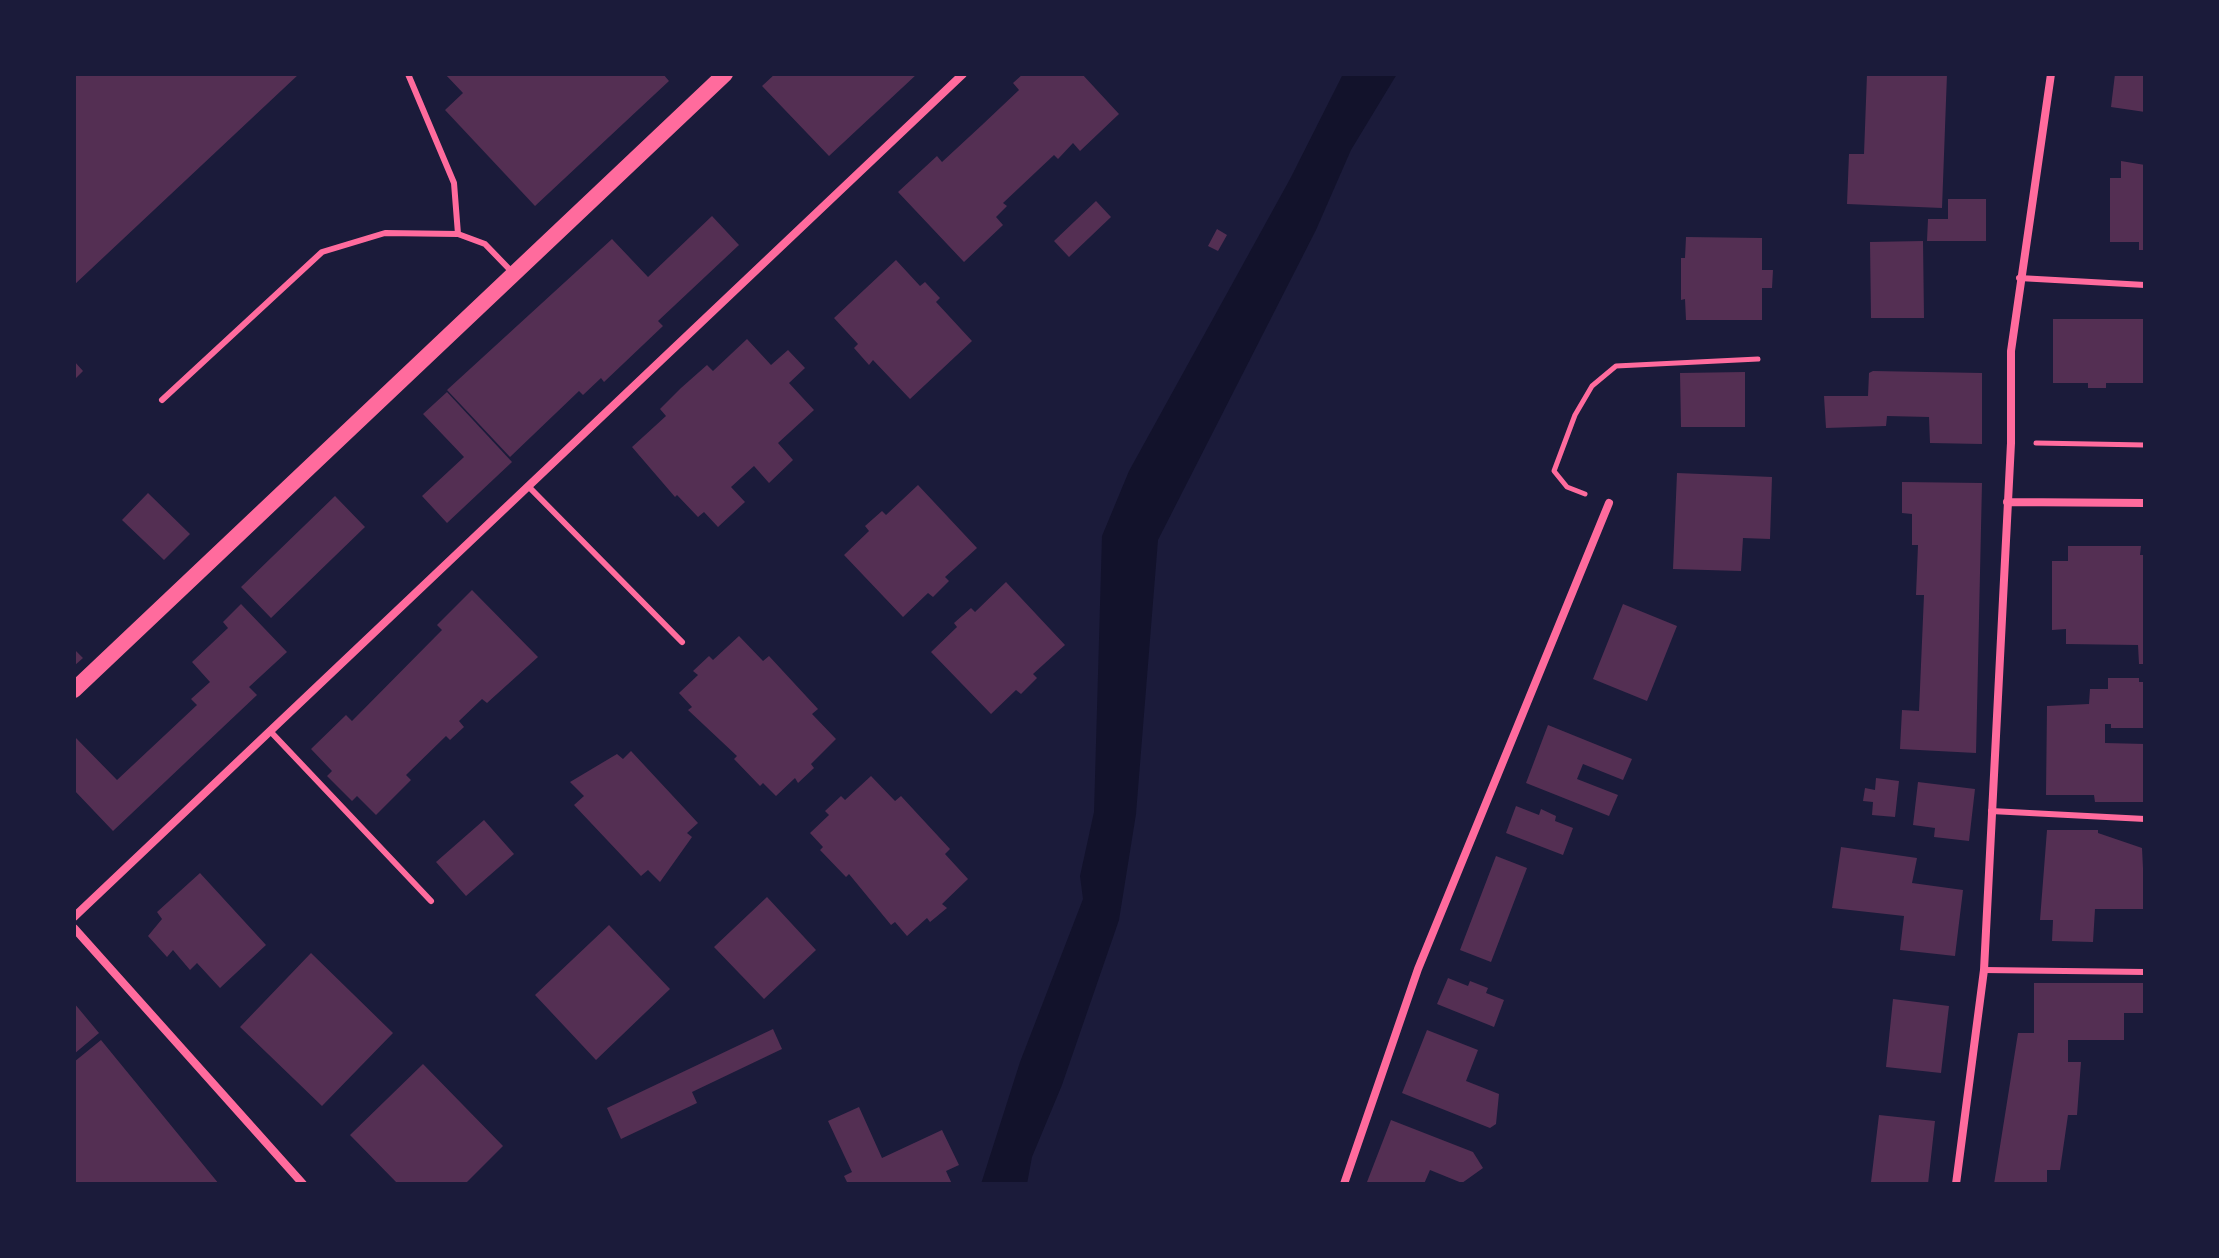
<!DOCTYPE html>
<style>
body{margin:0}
#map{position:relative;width:2219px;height:1258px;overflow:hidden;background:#1b1b3a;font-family:"IBM Plex Sans",sans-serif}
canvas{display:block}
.frame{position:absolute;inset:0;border:76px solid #1b1b3a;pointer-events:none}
</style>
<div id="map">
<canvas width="2219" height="1258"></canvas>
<div class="frame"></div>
</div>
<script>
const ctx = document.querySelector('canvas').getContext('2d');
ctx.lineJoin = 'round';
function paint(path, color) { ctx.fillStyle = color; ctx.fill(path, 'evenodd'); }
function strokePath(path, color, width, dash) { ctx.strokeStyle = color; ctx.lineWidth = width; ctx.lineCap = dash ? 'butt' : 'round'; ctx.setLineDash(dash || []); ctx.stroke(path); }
paint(new Path2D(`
 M 1343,74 L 1397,74 L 1351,150 L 1316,230 L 1158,540 L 1136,814 L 1119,920 L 1062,1085 L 1032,1157 L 1027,1184 L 981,1184 L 1020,1062 L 1083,899 L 1080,876 L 1094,812 L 1102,536 L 1129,471 L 1290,179 Z`), '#12122b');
paint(new Path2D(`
 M 74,74 L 299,74 L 74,285 Z
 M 445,74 L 663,74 L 669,81 L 535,206 L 445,110 L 463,93 Z
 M 775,74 L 917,74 L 829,156 L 762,86 Z
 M 1023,74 L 1082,74 L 1119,114 L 1080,151 L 1073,143 L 1058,159 L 1054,155 L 1003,203 L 1007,206 L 996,217 L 1003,225 L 964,262 L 898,192 L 937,156 L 942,162 L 982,125 L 1019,90 L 1013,83 Z
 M 1867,74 L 1947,74 L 1942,208 L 1847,204 L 1849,154 L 1864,154 Z
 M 2115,74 L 2145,74 L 2145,112 L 2111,107 Z
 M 2121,161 L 2145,165 L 2145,250 L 2139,250 L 2139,242 L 2110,242 L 2110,178 L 2121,178 Z
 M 1948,199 L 1986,199 L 1986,241 L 1927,241 L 1928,219 L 1948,219 Z
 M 1096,201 L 1111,217 L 1069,257 L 1054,241 Z
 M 712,216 L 739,245 L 658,321 L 663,326 L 604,382 L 601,378 L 583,395 L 579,391 L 510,457 L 447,390 L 612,239 L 648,277 Z
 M 1217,229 L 1227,235 L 1218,251 L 1208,246 Z
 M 1686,237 L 1762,238 L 1762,270 L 1773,270 L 1772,288 L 1762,288 L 1762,320 L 1686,320 L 1685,299 L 1681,300 L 1681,258 L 1685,258 Z
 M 1923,241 L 1924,318 L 1871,318 L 1870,242 Z
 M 896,260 L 920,286 L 925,282 L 940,298 L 936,302 L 972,341 L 910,399 L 873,360 L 869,365 L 854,348 L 858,344 L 834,318 Z
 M 2053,319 L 2145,319 L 2145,383 L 2106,383 L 2106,388 L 2088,388 L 2088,383 L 2053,383 Z
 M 747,339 L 771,365 L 788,350 L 805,368 L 789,383 L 814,410 L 778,443 L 793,460 L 769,483 L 754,466 L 731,487 L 745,502 L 718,527 L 704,512 L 698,517 L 677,495 L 675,497 L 632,447 L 666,416 L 660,409 L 681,388 L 707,365 L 713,371 Z
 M 74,361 L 83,371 L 74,380 Z
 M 1873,371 L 1982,373 L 1982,444 L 1930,443 L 1929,417 L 1887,416 L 1886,426 L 1826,428 L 1824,396 L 1868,396 L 1869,373 Z
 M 1745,372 L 1745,427 L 1681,427 L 1680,373 Z
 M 447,392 L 512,462 L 447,523 L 422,496 L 464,457 L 423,414 Z
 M 1677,473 L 1772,477 L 1770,539 L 1743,538 L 1741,571 L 1673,569 Z
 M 1902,482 L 1982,483 L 1976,753 L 1900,749 L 1902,710 L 1919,711 L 1924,595 L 1916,595 L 1918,545 L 1912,545 L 1912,514 L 1902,513 Z
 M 918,485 L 977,548 L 945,577 L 949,581 L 933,597 L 928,593 L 903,617 L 844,555 L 869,531 L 865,526 L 882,511 L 886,515 Z
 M 148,493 L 190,534 L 164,560 L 122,520 Z
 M 335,496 L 365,527 L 271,618 L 241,587 Z
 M 2068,546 L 2141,546 L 2140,555 L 2145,555 L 2145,664 L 2139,664 L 2138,645 L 2066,644 L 2066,629 L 2052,630 L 2052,561 L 2068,561 Z
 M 1006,582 L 1065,645 L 1033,674 L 1037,678 L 1021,694 L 1016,690 L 991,714 L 931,652 L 957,627 L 954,623 L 971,608 L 975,612 Z
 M 472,590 L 538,657 L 487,703 L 482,699 L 459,721 L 464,727 L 450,740 L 446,736 L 406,775 L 411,780 L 376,815 L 357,796 L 352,801 L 327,776 L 332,771 L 311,749 L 346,715 L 352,721 L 442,630 L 437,625 Z
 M 241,604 L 287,652 L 249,687 L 257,695 L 113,831 L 74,790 L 74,736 L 117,780 L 197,705 L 191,699 L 210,682 L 192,662 L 228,628 L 223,622 Z
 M 1623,604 L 1677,626 L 1647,701 L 1593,679 Z
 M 739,636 L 763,661 L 769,656 L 818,709 L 812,714 L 836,739 L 811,764 L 814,768 L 798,783 L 795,778 L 776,796 L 763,783 L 760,786 L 734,759 L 737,756 L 688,710 L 692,707 L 679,693 L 698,675 L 693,671 L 709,656 L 713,660 Z
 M 74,649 L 83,658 L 74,666 Z
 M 2108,678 L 2139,678 L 2139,682 L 2145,682 L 2145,728 L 2111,728 L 2111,724 L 2105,724 L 2105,743 L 2145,744 L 2145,802 L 2095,802 L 2094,795 L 2046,795 L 2047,706 L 2089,704 L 2090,689 L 2108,689 Z
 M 1548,725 L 1632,759 L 1623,780 L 1583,764 L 1577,779 L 1618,795 L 1609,816 L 1526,783 Z
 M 631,751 L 698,823 L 687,833 L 692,837 L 660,882 L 648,870 L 641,876 L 574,805 L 584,796 L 570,782 L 617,754 L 623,759 Z
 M 871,776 L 895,801 L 901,796 L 950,849 L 945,854 L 968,879 L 942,904 L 947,908 L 930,922 L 927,918 L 907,936 L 895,922 L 891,925 L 849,874 L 846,877 L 820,850 L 823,847 L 810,833 L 829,815 L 825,811 L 841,796 L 845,800 Z
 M 1876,778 L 1899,781 L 1895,817 L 1872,815 L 1873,802 L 1863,801 L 1865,788 L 1875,790 Z
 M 1918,782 L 1975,789 L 1969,841 L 1934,837 L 1935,828 L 1913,825 Z
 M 1516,806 L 1539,815 L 1541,809 L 1556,816 L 1555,821 L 1573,828 L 1563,855 L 1506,833 Z
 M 484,820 L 514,854 L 466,896 L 436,862 Z
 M 2047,830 L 2098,830 L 2098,833 L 2142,848 L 2145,909 L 2095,909 L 2093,942 L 2052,941 L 2053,920 L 2040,920 Z
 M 1841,847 L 1917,858 L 1912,883 L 1963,890 L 1955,956 L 1900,950 L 1904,916 L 1832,908 Z
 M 1496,856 L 1527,868 L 1491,962 L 1460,950 Z
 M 200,873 L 266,945 L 220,988 L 197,963 L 190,970 L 173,950 L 167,957 L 148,936 L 162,919 L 157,912 Z
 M 767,897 L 816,950 L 764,999 L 714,947 Z
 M 609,925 L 670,989 L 596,1060 L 535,995 Z
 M 311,953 L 393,1033 L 322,1106 L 240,1027 Z
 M 1448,978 L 1468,986 L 1470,981 L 1488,988 L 1486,993 L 1504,1000 L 1494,1027 L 1437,1004 Z
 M 2034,983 L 2145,983 L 2145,1013 L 2124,1013 L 2124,1040 L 2068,1040 L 2068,1062 L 2081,1062 L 2077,1115 L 2068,1115 L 2060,1170 L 2047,1170 L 2047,1184 L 1994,1184 L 2018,1033 L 2034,1033 Z
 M 1893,999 L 1949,1006 L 1941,1073 L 1886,1067 Z
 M 74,1003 L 99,1033 L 74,1054 Z
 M 773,1029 L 782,1049 L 692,1092 L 697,1103 L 621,1139 L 607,1108 Z
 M 1427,1030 L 1478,1050 L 1466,1081 L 1499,1094 L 1496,1124 L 1490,1128 L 1402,1093 Z
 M 101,1040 L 219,1184 L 74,1184 L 74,1062 Z
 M 423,1064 L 503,1146 L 465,1184 L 398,1184 L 350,1135 Z
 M 859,1107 L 882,1158 L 942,1130 L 959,1165 L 946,1171 L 952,1184 L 848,1184 L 844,1176 L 852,1172 L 828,1121 Z
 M 1879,1115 L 1935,1121 L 1928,1184 L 1871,1182 Z
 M 1391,1120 L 1473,1152 L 1483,1168 L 1462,1183 L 1430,1170 L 1424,1184 L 1367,1182 Z`), '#542f53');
strokePath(new Path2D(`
 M 2036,443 L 2145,445
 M 1585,494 L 1567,487 L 1554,471 L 1575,415 L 1592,386 L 1616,366 L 1758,359`), '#ff6b9d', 5);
strokePath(new Path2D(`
 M 408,74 L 454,183 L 458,234
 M 2019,278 L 2145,285
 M 162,400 L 322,252 L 385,233 L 458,234 L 485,244 L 514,274
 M 528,486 L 682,642
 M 270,731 L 431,901
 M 1991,811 L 2145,819
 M 1984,970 L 2145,972`), '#ff6b9d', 6);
strokePath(new Path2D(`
 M 2007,502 L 2145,503
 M 74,917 L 963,74
 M 74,928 L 303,1184
 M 1344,1184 L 1418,969 L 1609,503
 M 1956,1184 L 1984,970 L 2011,443 L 2011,351 L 2051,74`), '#ff6b9d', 8);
strokePath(new Path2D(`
 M 74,690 L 725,74`), '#ff6b9d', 16);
</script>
